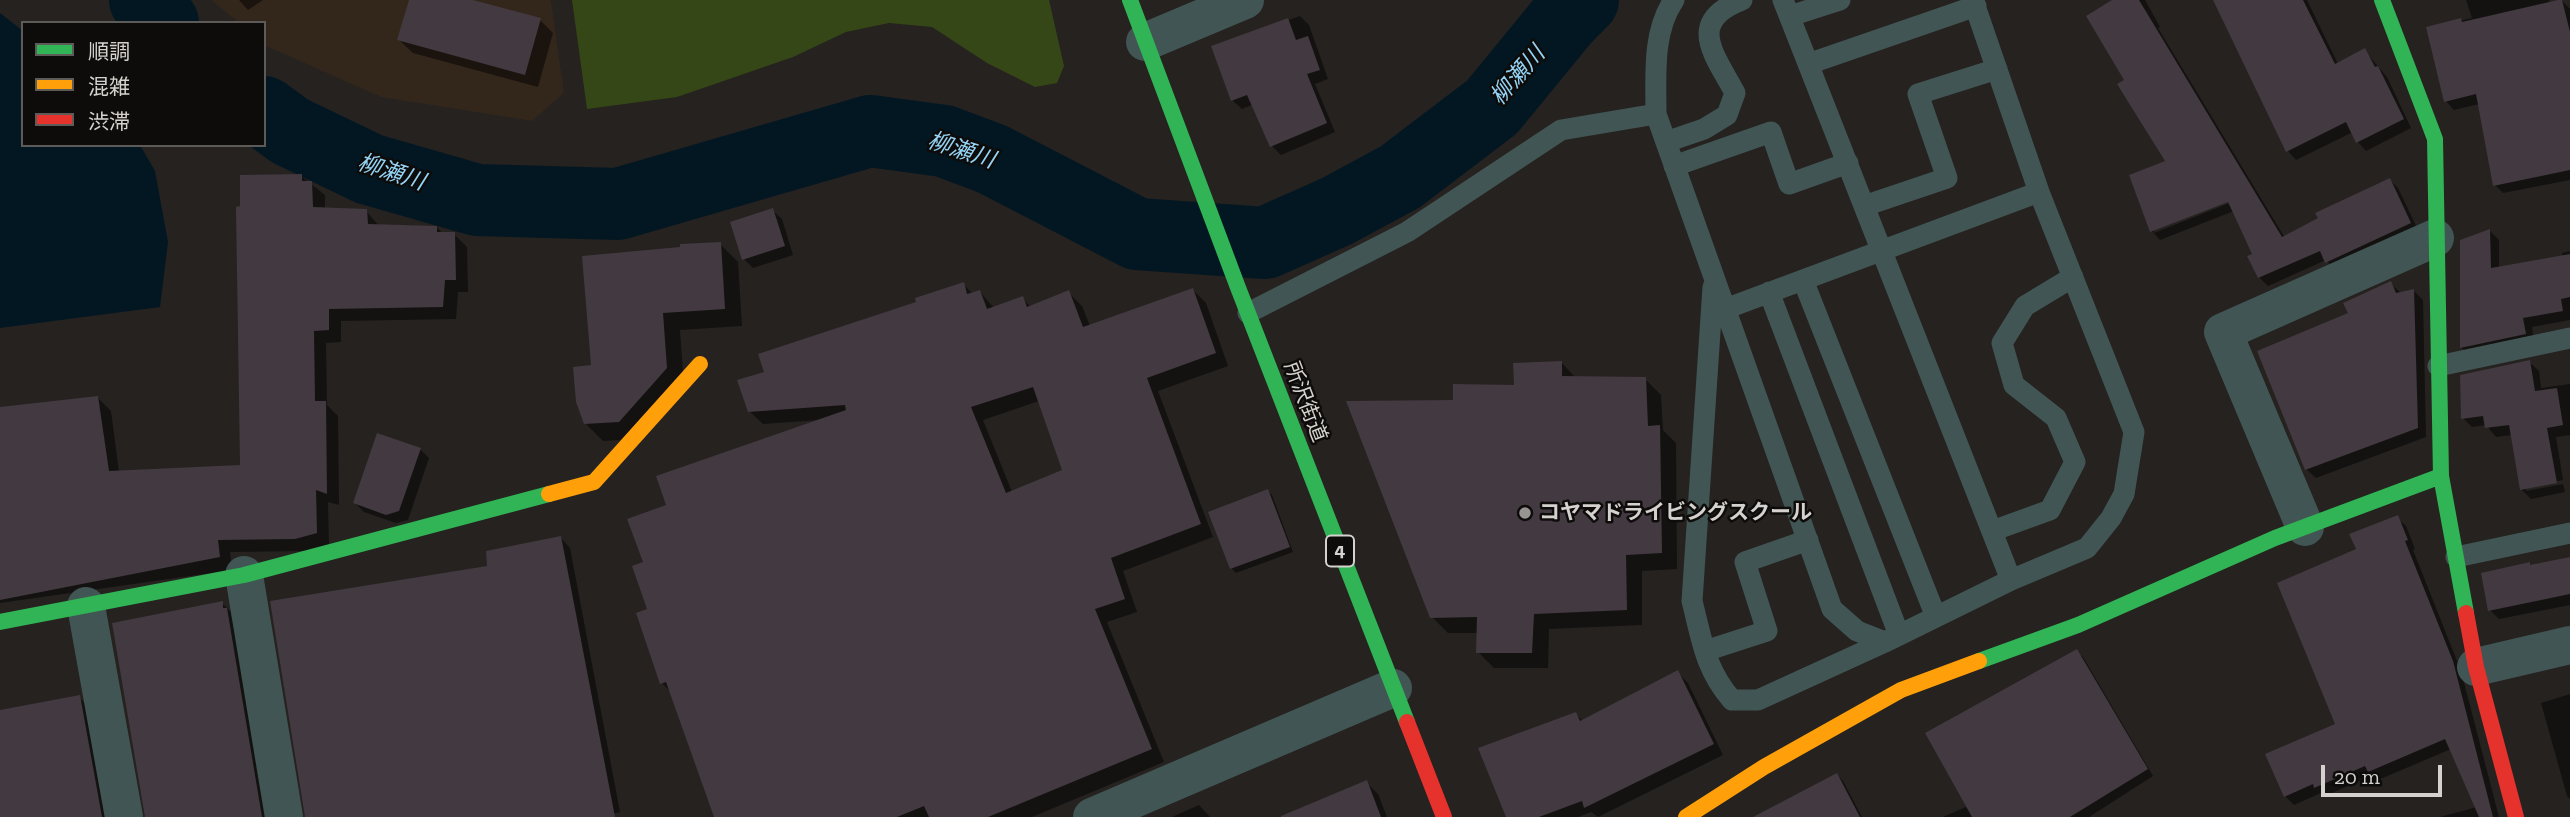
<!DOCTYPE html>
<meta charset="utf-8">
<style>
body{margin:0}
#map{position:relative;width:2570px;height:817px;overflow:hidden;background:#252220;font-family:"Zilla Slab","Noto Sans JP",serif}
canvas{display:block}
.legend{position:absolute;left:21px;top:21px;width:245px;height:126px;box-sizing:border-box;background:#0e0c0a;border:2px solid #5d5b58;margin:0;padding:9px 12px;list-style:none;font-size:21px;color:#d4d1ce}
.legend li{display:flex;align-items:center;gap:14px;height:35px}
.legend b{width:35px;border:2px solid #5d5b58}
.scale{position:absolute;left:2321px;top:765px;width:121px;height:32px;box-sizing:border-box;border:4px solid #d4d1ce;border-top:0;padding-left:9px;font-size:21px;line-height:24px;white-space:nowrap;color:#d4d1ce;-webkit-text-stroke:5px #0e0c0a;paint-order:stroke}
</style>
<div id="map">
<canvas width="2570" height="817"></canvas>
<ul class="legend">
<li><b style="height:9px;background:#30b455"></b>順調</li>
<li><b style="height:9px;background:#ff9f0a"></b>混雑</li>
<li><b style="height:9px;background:#e5322d"></b>渋滞</li>
</ul>
<div class="scale">20 m</div>
</div>
<script>
const ctx = document.querySelector('canvas').getContext('2d');
ctx.lineJoin = 'round';
function paint(path, color) { ctx.fillStyle = color; ctx.fill(path, 'evenodd'); }
function strokePath(path, color, width, dash) { ctx.strokeStyle = color; ctx.lineWidth = width; ctx.lineCap = dash ? 'butt' : 'round'; ctx.setLineDash(dash || []); ctx.stroke(path); }
function drawText(font, color, halo, rows, align = 'center') {
  ctx.font = font + ' "Zilla Slab","Noto Sans JP",serif'; ctx.lineWidth = 5; ctx.setLineDash([]); ctx.textBaseline = 'middle'; ctx.strokeStyle = halo; ctx.fillStyle = color; for (const [text, x, y, turn = 0] of rows) {
    ctx.save(); ctx.translate(x, y); ctx.rotate((+turn || 0) * Math.PI / 180); ctx.textAlign = isNaN(turn) ? turn : align; if (halo) ctx.strokeText(text, 0, 0); ctx.fillText(text, 0, 0); ctx.restore();
  }
}
paint(new Path2D(`
 M 211,0 L 551,0 L 564,93 L 532,121 L 381,97 L 266,46 L 264,44 L 264,23 L 239,23 Z`), '#33261b');
paint(new Path2D(`
 M 572,0 L 1049,0 L 1064,66 L 1057,83 L 1035,87 L 987,63 L 932,27 L 889,23 L 846,32 L 793,57 L 677,97 L 587,109 Z`), '#354716');
paint(new Path2D(`
 M 0,13 L 23,31 L 23,145 L 140,145 L 155,171 L 168,242 L 160,307 L 0,328 Z`), '#031722');
paint(new Path2D(`
 M 239,0 L 263,0 L 248,10 Z
 M 411,0 L 467,0 L 540,20 L 553,33 L 538,87 L 413,53 L 399,40 Z
 M 2115,0 L 2145,0 L 2160,27 L 2158,28 L 2285,238 L 2390,180 L 2398,188 L 2419,232 L 2335,270 L 2326,260 L 2268,286 L 2259,277 L 2254,254 L 2234,211 L 2160,240 L 2152,231 L 2131,176 L 2168,162 L 2127,80 ZM 2236,197 L 2237,200 L 2154,233 L 2154,229 Z
 M 2215,0 L 2307,0 L 2338,64 L 2365,51 L 2387,77 L 2411,128 L 2366,151 L 2358,142 L 2353,132 L 2296,160 L 2288,151 Z
 M 2466,0 L 2549,0 L 2550,4 L 2562,1 L 2570,9 L 2570,180 L 2503,193 L 2495,185 L 2479,104 L 2454,110 L 2446,101 L 2428,28 L 2472,18 Z
 M 1300,16 L 1309,25 L 1328,79 L 1315,84 L 1335,132 L 1281,155 L 1272,146 L 1254,104 L 1242,109 L 1232,100 L 1214,47 Z
 M 301,176 L 325,195 L 325,209 L 366,211 L 379,226 L 437,227 L 443,234 L 454,234 L 467,247 L 468,292 L 458,292 L 456,319 L 341,321 L 341,342 L 326,343 L 327,405 L 338,416 L 339,505 L 328,502 L 329,545 L 308,551 L 230,552 L 232,570 L 0,603 L 0,408 L 98,398 L 111,411 L 119,472 L 241,466 Z
 M 772,210 L 782,219 L 793,255 L 753,268 L 744,259 Z
 M 2490,231 L 2499,240 L 2499,268 L 2562,257 L 2562,253 L 2570,251 L 2570,320 L 2532,327 L 2534,343 L 2470,356 L 2461,347 Z
 M 720,244 L 738,262 L 742,326 L 680,330 L 684,386 L 637,439 L 603,441 L 585,423 L 593,366 Z
 M 963,284 L 973,294 L 980,292 L 994,308 L 1022,298 L 1031,307 L 1069,293 L 1082,306 L 1090,326 L 1193,290 L 1206,303 L 1228,366 L 1158,391 L 1213,537 L 1123,571 L 1137,612 L 1107,622 L 1164,762 L 1032,817 L 716,817 L 672,693 L 662,683 L 649,610 L 645,563 L 668,506 L 820,420 L 763,424 L 749,411 L 766,373 ZM 1039,401 L 1064,471 L 1012,492 L 983,420 Z
 M 2391,284 L 2401,293 L 2414,291 L 2423,300 L 2426,437 L 2316,478 L 2306,469 L 2350,314 Z
 M 1561,362 L 1576,378 L 1645,379 L 1661,395 L 1663,430 L 1676,443 L 1677,569 L 1642,571 L 1642,625 L 1549,629 L 1548,668 L 1494,668 L 1478,652 L 1478,633 L 1448,633 L 1432,617 L 1455,402 L 1515,386 Z
 M 2529,362 L 2539,371 L 2541,388 L 2570,384 L 2570,435 L 2556,437 L 2563,480 L 2526,487 L 2526,491 L 2563,484 L 2565,492 L 2531,499 L 2521,489 L 2512,435 L 2496,437 L 2486,425 L 2472,427 L 2463,418 Z
 M 420,449 L 429,458 L 408,520 L 396,523 L 364,512 L 355,503 Z
 M 1268,491 L 1272,495 L 1293,552 L 1236,573 L 1231,568 Z
 M 2397,518 L 2406,526 L 2415,549 L 2413,550 L 2461,671 L 2499,817 L 2440,817 L 2477,807 L 2451,749 L 2378,780 L 2373,775 L 2325,796 L 2321,793 L 2294,805 L 2285,796 L 2337,725 L 2358,550 Z
 M 561,538 L 570,548 L 620,812 L 599,817 L 307,817 L 489,567 Z
 M 2570,559 L 2570,605 L 2499,619 L 2490,610 L 2529,564 L 2532,566 Z
 M 222,603 L 231,612 L 269,817 L 147,817 Z
 M 2076,651 L 2083,657 L 2153,776 L 2089,817 L 1943,817 L 1968,806 Z
 M 1677,672 L 1688,683 L 1723,755 L 1598,817 L 1591,812 L 1578,817 L 1508,817 L 1576,714 L 1583,721 Z
 M 2570,694 L 2570,799 L 2567,796 L 2541,703 Z
 M 79,697 L 88,706 L 108,817 L 0,817 L 0,711 Z
 M 1837,775 L 1843,781 L 1862,817 L 1757,817 Z
 M 1367,783 L 1378,794 L 1387,817 L 1284,817 Z
 M 1199,805 L 1210,817 L 1172,817 Z`), '#0007');
strokePath(new Path2D(`
 M 145,0 L 163,23
 M 264,112 L 290,131 L 369,169 L 477,200 L 618,204 L 870,131 L 944,141 L 992,159 L 1137,234 L 1265,243 L 1337,211 L 1400,177 L 1492,107 L 1565,18 L 1583,0`), '#031722', 72);
paint(new Path2D(`
 M 409,0 L 473,0 L 541,18 L 525,75 L 397,40 Z
 M 2112,0 L 2139,0 L 2282,237 L 2318,218 L 2315,213 L 2390,178 L 2411,223 L 2325,263 L 2320,251 L 2258,278 L 2247,256 L 2252,254 L 2228,202 L 2150,232 L 2129,175 L 2165,161 L 2117,84 L 2124,80 L 2086,16 Z
 M 2213,0 L 2303,0 L 2335,64 L 2365,48 L 2375,67 L 2378,66 L 2404,119 L 2356,143 L 2346,122 L 2286,152 Z
 M 2558,0 L 2562,0 L 2570,32 L 2570,170 L 2493,186 L 2476,94 L 2444,102 L 2426,27 L 2461,18 L 2462,22 Z
 M 1288,18 L 1296,40 L 1308,36 L 1320,70 L 1307,74 L 1327,123 L 1270,147 L 1247,95 L 1231,101 L 1211,46 Z
 M 302,174 L 302,181 L 312,181 L 313,207 L 367,209 L 368,224 L 437,226 L 437,232 L 455,232 L 456,280 L 445,280 L 443,307 L 329,309 L 329,330 L 314,331 L 315,401 L 326,401 L 327,494 L 316,490 L 317,533 L 295,539 L 218,540 L 220,557 L 0,600 L 0,407 L 98,396 L 109,471 L 240,465 L 236,207 L 240,206 L 240,175 Z
 M 773,208 L 785,246 L 742,260 L 730,222 Z
 M 2490,229 L 2491,268 L 2570,254 L 2570,297 L 2561,299 L 2563,311 L 2523,318 L 2526,334 L 2460,348 L 2460,240 Z
 M 721,242 L 725,309 L 663,313 L 667,368 L 619,422 L 584,424 L 576,402 L 573,367 L 591,365 L 582,256 L 680,247 L 680,244 Z
 M 2391,281 L 2396,293 L 2414,289 L 2418,428 L 2305,470 L 2257,351 L 2348,313 L 2343,303 Z
 M 964,282 L 967,294 L 980,290 L 987,309 L 1023,296 L 1027,307 L 1069,290 L 1083,327 L 1193,288 L 1216,353 L 1147,378 L 1201,524 L 1111,558 L 1125,599 L 1095,609 L 1152,749 L 988,817 L 929,817 L 924,806 L 897,817 L 714,817 L 666,682 L 660,684 L 636,613 L 647,609 L 632,566 L 643,562 L 627,519 L 666,505 L 656,476 L 846,410 L 845,405 L 748,412 L 737,380 L 764,372 L 758,354 L 916,302 L 915,298 ZM 1033,387 L 1062,470 L 1006,493 L 971,407 Z
 M 2530,360 L 2535,391 L 2557,388 L 2563,425 L 2547,428 L 2557,483 L 2520,490 L 2509,425 L 2485,428 L 2483,416 L 2461,419 L 2460,375 Z
 M 1562,361 L 1562,376 L 1646,377 L 1648,426 L 1660,425 L 1662,553 L 1626,555 L 1627,610 L 1534,614 L 1532,653 L 1476,653 L 1477,617 L 1430,618 L 1346,401 L 1453,400 L 1453,384 L 1514,385 L 1513,363 Z
 M 377,433 L 421,448 L 399,511 L 386,515 L 353,503 Z
 M 1268,489 L 1290,547 L 1230,569 L 1208,512 Z
 M 2398,515 L 2408,540 L 2405,541 L 2453,661 L 2493,817 L 2479,817 L 2445,739 L 2368,772 L 2365,766 L 2314,788 L 2313,784 L 2284,797 L 2265,754 L 2335,724 L 2277,583 L 2356,549 L 2349,534 Z
 M 561,536 L 615,817 L 305,817 L 270,601 L 487,566 L 486,551 Z
 M 2570,557 L 2570,594 L 2488,611 L 2481,573 L 2530,562 L 2530,565 Z
 M 223,601 L 223,608 L 227,608 L 262,817 L 145,817 L 112,623 Z
 M 2077,649 L 2148,769 L 2070,817 L 1972,817 L 1925,733 Z
 M 1678,670 L 1714,744 L 1584,808 L 1582,801 L 1539,817 L 1506,817 L 1478,748 L 1576,712 L 1580,721 Z
 M 80,695 L 102,817 L 0,817 L 0,710 Z
 M 1837,773 L 1860,817 L 1753,817 Z
 M 1367,780 L 1381,817 L 1281,817 L 1281,816 Z`), '#433940');
strokePath(new Path2D(`
 M 1674,0 C 1652,32 1656,76 1656,114 L 1832,609 L 1857,631 L 1885,642 L 2011,580 L 2087,548 L 2111,518 L 2124,494 L 2134,432 L 2039,192 L 1973,0
 M 1783,0 L 2011,580
 M 1790,16 L 1840,0
 M 1808,64 L 1976,6
 M 1666,142 L 1704,129 L 1727,115 L 1735,93 C 1715,55 1685,22 1742,0
 M 1674,166 L 1771,132 L 1789,184 L 1848,163
 M 1864,206 L 1947,178 L 1918,94 L 1997,69
 M 1803,280 L 1936,617
 M 1713,287 L 1692,601 C 1702,640 1705,669 1732,700 L 1758,700 L 1885,642
 M 1769,292 L 1899,635
 M 1725,309 L 2039,192
 M 1248,313 L 1407,232 L 1561,130 L 1656,114
 M 2438,366 L 2570,338
 M 1992,531 L 2050,510 L 2075,462 L 2056,418 L 2014,385 L 2002,343 L 2025,306 L 2073,277
 M 2456,557 L 2570,533
 M 1705,651 L 1767,631 L 1745,562 L 1808,540`), '#415654', 21);
strokePath(new Path2D(`
 M 1145,42 L 1245,0
 M 2305,527 L 2223,332 L 2435,238
 M 244,575 L 284,817
 M 86,606 L 124,817
 M 2476,667 L 2570,645
 M 1092,817 L 1393,688`), '#415654', 38);
strokePath(new Path2D(`
 M 1130,0 L 1237,285 L 1407,722
 M 2382,0 L 2435,139 L 2441,476 L 2466,613
 M 0,622 L 244,575 L 549,494
 M 1979,661 L 2078,625 L 2275,538 L 2441,476`), '#30b455', 16);
strokePath(new Path2D(`
 M 549,494 L 594,482 L 700,364
 M 1686,817 L 1764,767 L 1901,690 L 1979,661`), '#ff9f0a', 16);
strokePath(new Path2D(`
 M 2466,613 L 2476,667 L 2516,817
 M 1407,722 L 1444,817`), '#e5322d', 16);
for (const [x, y, r, color] of [
 [1525,513,7,"#979491"]
]) { const dot = new Path2D(); dot.arc(x, y, r, 0, 2 * Math.PI); ctx.fillStyle = color; ctx.fill(dot); strokePath(dot, '#0e0c0a', 2.5); }
for (const [x, y, w] of [
 [1340,551,28]
]) { const box = new Path2D(); box.roundRect(x - w / 2, y - 15.5, w, 31, 5); ctx.fillStyle = '#0e0c0a'; ctx.fill(box); strokePath(box, '#d4d1ce', 2); }
drawText('bold 19px', '#d4d1ce', null, [
 ["4",1340,551]
]);
drawText('21px', '#d4d1ce', '#0e0c0a', [
 ["所沢街道",1305,402,69]
]);
drawText('bold 21px', '#d4d1ce', '#0e0c0a', [
 ["コヤマドライビングスクール",1539,513]
], 'left');
drawText('italic 23px', '#94d3f5', '#0e0c0a', [
 ["柳瀬川",1518,76,-49],
 ["柳瀬川",961,151,18],
 ["柳瀬川",391,173,18]
]);
</script>
